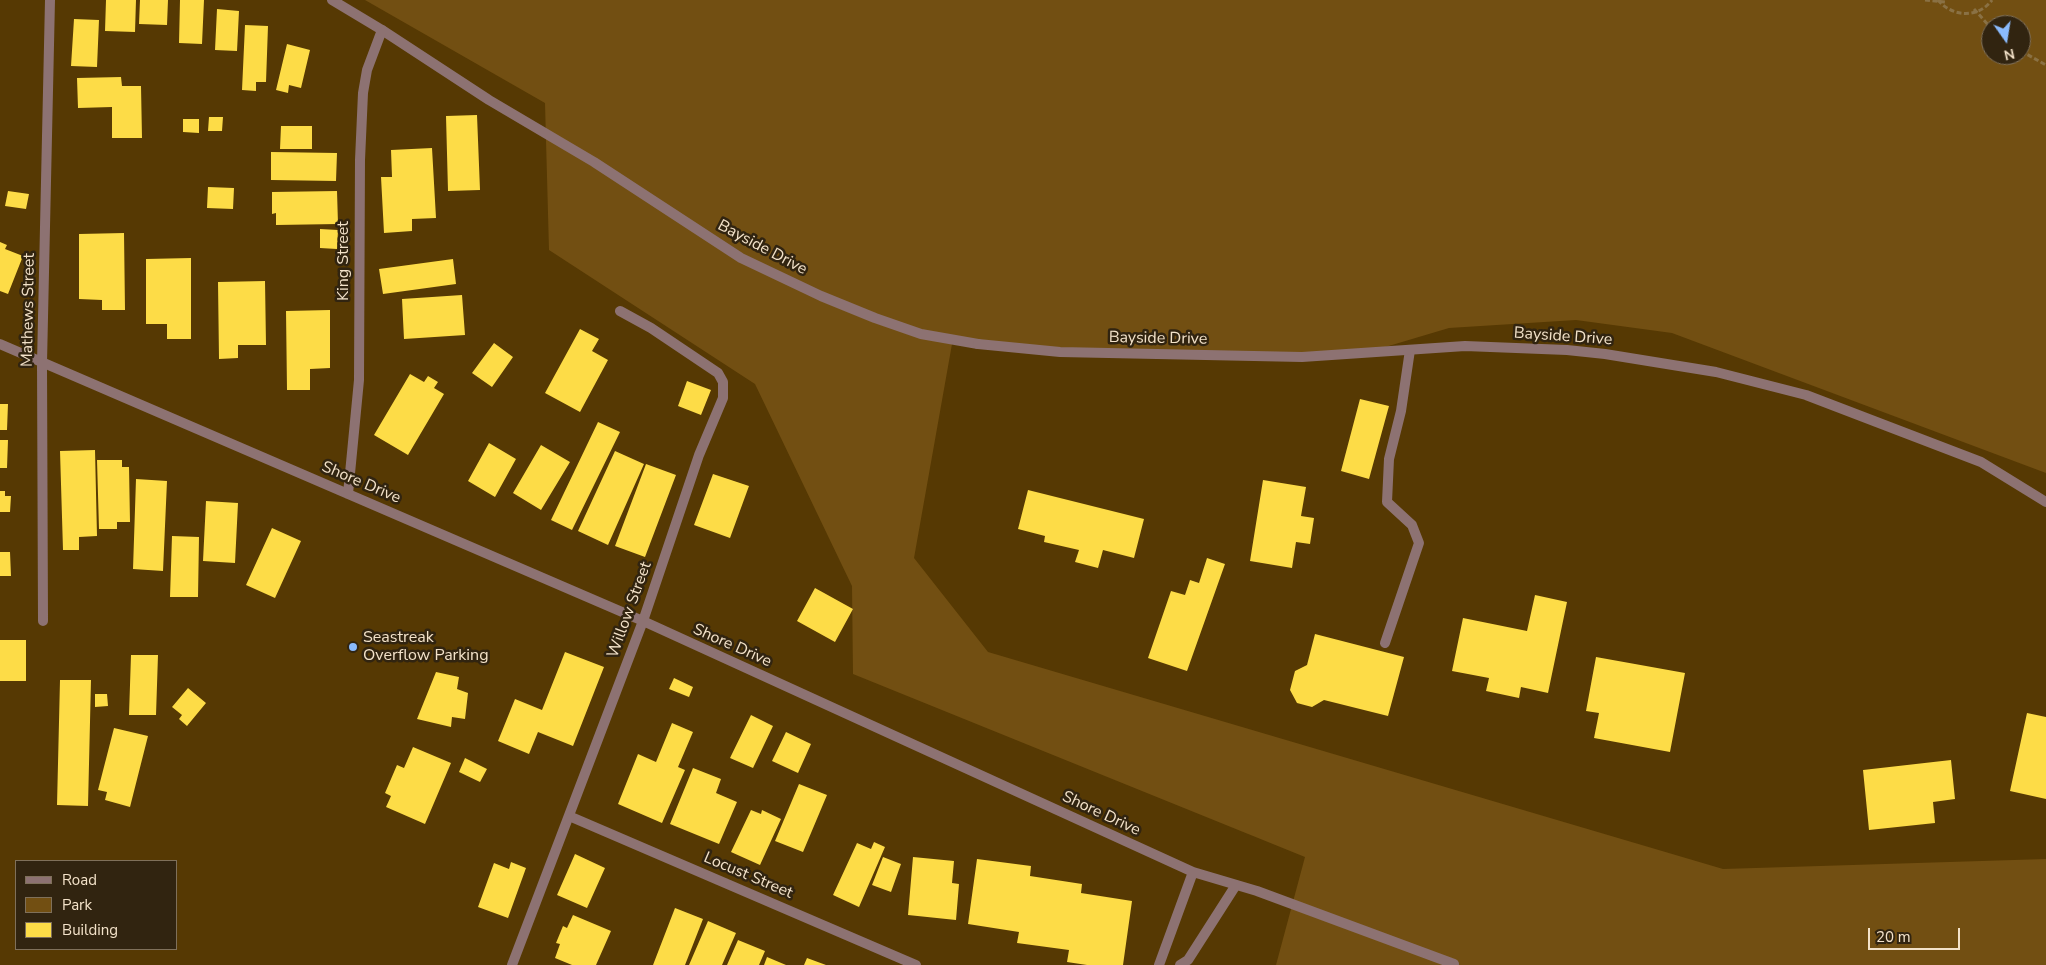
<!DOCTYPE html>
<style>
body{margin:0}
#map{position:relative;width:2046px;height:965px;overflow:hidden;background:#563903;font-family:"Nunito Sans",sans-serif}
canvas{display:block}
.legend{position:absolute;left:15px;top:860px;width:162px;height:90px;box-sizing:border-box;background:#312410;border:1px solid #7f705a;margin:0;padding:6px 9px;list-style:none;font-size:15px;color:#f3e2c9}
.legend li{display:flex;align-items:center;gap:10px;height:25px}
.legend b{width:25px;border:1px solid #7f705a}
.north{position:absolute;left:1981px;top:15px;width:50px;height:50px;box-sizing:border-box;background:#312410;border:1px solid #7f705a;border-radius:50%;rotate:167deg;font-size:14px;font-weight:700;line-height:20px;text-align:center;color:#f3e2c9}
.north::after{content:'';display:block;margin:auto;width:18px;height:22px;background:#8abafc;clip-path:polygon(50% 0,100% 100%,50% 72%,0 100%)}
.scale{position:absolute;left:1868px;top:928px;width:92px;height:22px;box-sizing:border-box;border:2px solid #f3e2c9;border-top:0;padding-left:6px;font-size:15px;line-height:18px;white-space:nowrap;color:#f3e2c9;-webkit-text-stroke:4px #312410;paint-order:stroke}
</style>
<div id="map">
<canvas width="2046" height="965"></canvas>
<ul class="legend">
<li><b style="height:6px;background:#8d7272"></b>Road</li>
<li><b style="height:14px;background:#724f12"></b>Park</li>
<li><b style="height:14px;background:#fddc47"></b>Building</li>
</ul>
<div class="north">N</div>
<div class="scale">20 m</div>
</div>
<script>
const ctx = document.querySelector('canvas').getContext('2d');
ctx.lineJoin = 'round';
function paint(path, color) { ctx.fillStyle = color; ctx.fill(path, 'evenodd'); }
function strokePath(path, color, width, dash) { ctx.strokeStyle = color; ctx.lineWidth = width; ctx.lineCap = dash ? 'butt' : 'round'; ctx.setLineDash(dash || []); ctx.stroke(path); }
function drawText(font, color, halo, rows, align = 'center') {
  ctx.font = font + ' "Nunito Sans",sans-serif'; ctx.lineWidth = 5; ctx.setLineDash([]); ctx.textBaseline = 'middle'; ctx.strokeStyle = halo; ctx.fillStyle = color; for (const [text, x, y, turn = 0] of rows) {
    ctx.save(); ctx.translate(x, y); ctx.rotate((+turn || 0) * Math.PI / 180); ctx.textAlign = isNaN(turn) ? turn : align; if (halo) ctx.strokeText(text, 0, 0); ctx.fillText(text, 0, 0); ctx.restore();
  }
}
paint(new Path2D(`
 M 365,0 L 2046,0 L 2046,473 L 1672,333 L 1576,320 L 1449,328 L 1345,359 L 952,344 L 914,558 L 988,652 L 1723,869 L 2046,859 L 2046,965 L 1276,965 L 1305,857 L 853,674 L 852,586 L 755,384 L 549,250 L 545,103 ZM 1991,25 L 2021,25 L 2021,55 L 1991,55 Z`), '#724f12');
paint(new Path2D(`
 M 106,0 L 136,0 L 135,32 L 105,31 Z
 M 140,0 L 168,0 L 167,25 L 139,24 Z
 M 180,0 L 204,0 L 202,44 L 179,43 Z
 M 217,9 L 239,11 L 237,51 L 215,50 Z
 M 74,19 L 99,20 L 97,67 L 71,66 Z
 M 245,25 L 268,26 L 266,82 L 256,82 L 256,91 L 242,90 Z
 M 287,44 L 310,50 L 301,88 L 289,85 L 288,93 L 276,90 Z
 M 121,77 L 122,86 L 141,86 L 142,138 L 112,138 L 112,107 L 78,108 L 77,78 Z
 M 477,115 L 480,190 L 448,191 L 446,116 Z
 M 209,117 L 223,117 L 222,131 L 208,131 Z
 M 183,119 L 199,119 L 199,133 L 183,132 Z
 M 281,126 L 312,126 L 312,149 L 280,149 Z
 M 432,148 L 436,218 L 412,219 L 412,231 L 384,233 L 381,177 L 392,177 L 391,150 Z
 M 271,152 L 337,153 L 336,181 L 271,180 Z
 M 208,187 L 234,188 L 233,209 L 207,208 Z
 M 8,191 L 29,194 L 26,209 L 5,206 Z
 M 337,191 L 338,224 L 276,225 L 276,213 L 272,214 L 272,192 Z
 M 320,229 L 338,230 L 337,249 L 320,248 Z
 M 124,233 L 125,310 L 102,310 L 102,300 L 79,299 L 79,234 Z
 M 0,242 L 7,245 L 5,249 L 23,256 L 8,294 L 0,291 Z
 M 191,258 L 191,339 L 167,339 L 167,324 L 146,324 L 146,259 Z
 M 453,259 L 456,284 L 383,294 L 379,269 Z
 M 265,281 L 266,345 L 238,345 L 238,358 L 219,359 L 218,282 Z
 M 462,295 L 465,335 L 404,339 L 402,299 Z
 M 330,310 L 330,368 L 310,369 L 310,390 L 287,390 L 286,311 Z
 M 580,329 L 599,339 L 592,351 L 608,360 L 580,412 L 545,393 Z
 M 494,343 L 513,357 L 492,387 L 472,373 Z
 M 410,374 L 424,382 L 428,376 L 438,382 L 434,388 L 444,394 L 408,455 L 374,435 Z
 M 687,381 L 711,390 L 701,415 L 678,406 Z
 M 1360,399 L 1389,406 L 1369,479 L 1341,471 Z
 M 0,404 L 8,404 L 7,430 L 0,430 Z
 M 598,422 L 620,432 L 572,530 L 551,520 Z
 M 0,440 L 8,440 L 7,468 L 0,468 Z
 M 489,443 L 516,459 L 495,497 L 468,481 Z
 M 541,445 L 570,462 L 541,510 L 513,493 Z
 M 95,450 L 97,536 L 79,537 L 79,550 L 63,550 L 60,451 Z
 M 615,451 L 644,464 L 608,545 L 578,531 Z
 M 97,460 L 122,460 L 122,467 L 129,467 L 130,522 L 117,522 L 117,529 L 99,529 Z
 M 646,464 L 676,475 L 645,557 L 615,546 Z
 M 713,474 L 749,486 L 730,538 L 694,525 Z
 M 136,479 L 167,481 L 163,571 L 133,569 Z
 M 1263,480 L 1306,487 L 1301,516 L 1314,518 L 1310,544 L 1296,542 L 1292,568 L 1250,561 Z
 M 1028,490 L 1144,519 L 1134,558 L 1103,550 L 1098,568 L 1075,562 L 1079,550 L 1044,542 L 1045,536 L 1018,529 Z
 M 0,491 L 5,491 L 5,496 L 11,496 L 10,512 L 0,512 Z
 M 206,501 L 238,503 L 235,563 L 203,561 Z
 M 272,528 L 301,541 L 275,598 L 246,585 Z
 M 172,536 L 199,537 L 198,597 L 170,597 Z
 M 0,552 L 10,552 L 11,576 L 0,576 Z
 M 1207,558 L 1225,564 L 1187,671 L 1148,658 L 1171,591 L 1185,595 L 1190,580 L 1199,583 Z
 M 815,588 L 853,609 L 835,642 L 797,621 Z
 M 1535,595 L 1567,602 L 1548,693 L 1521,687 L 1519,698 L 1486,691 L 1489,678 L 1452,671 L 1463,618 L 1527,631 Z
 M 1315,634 L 1404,657 L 1388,716 L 1324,700 L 1312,707 L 1297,703 L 1290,690 L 1295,671 L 1307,665 Z
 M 0,640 L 26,640 L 26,681 L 0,681 Z
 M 565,652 L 604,667 L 573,746 L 538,732 L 529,754 L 498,741 L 515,699 L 542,710 Z
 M 131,655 L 158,655 L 156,715 L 129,715 Z
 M 1596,657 L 1685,673 L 1670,752 L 1594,738 L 1599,713 L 1586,711 Z
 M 436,672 L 459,677 L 457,689 L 468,693 L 465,719 L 452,717 L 451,727 L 417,719 Z
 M 674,678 L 693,687 L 689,697 L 669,689 Z
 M 60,680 L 91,680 L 88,806 L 57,805 Z
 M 188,688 L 206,703 L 187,726 L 179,719 L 182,715 L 172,707 Z
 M 95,694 L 107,694 L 108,706 L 95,707 Z
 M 2027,713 L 2046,717 L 2046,799 L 2010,791 Z
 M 751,715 L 773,726 L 753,768 L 730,758 Z
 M 672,723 L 693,732 L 678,767 L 685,770 L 662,823 L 618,804 L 638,754 L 656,762 Z
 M 114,728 L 148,736 L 130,807 L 105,800 L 107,792 L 98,790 Z
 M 786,732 L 811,744 L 798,773 L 772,761 Z
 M 413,747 L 451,763 L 425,824 L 386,807 L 391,796 L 385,793 L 397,765 L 404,768 Z
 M 465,758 L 487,769 L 480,782 L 459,772 Z
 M 1951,760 L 1955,799 L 1933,802 L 1935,823 L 1869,830 L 1863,770 Z
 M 693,768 L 721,779 L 716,793 L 737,802 L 719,844 L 670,824 Z
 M 799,784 L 827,795 L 803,852 L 775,841 Z
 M 751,810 L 761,814 L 762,810 L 781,819 L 760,865 L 731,852 Z
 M 874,842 L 885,847 L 859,907 L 833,895 L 857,843 L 871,849 Z
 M 575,854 L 605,868 L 587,908 L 557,895 Z
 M 883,857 L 901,864 L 891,892 L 872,885 Z
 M 913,857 L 954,861 L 952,883 L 959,884 L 956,920 L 908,915 Z
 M 977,859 L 1031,866 L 1030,876 L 1082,884 L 1081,893 L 1132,901 L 1123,965 L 1087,965 L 1067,962 L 1069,950 L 1017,943 L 1019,932 L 968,924 Z
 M 511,862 L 526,868 L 508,918 L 478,907 L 494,863 L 509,869 Z
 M 675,908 L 703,919 L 685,965 L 653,965 Z
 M 573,915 L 611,931 L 596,965 L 572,965 L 555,958 L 560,944 L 556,943 L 563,926 L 567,928 Z
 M 708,921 L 736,933 L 722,965 L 689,965 Z
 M 738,940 L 765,951 L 759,965 L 727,965 Z
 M 767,957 L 786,965 L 764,965 Z
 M 807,958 L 826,965 L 804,965 Z`), '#fddc47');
strokePath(new Path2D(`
 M 1925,0 L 1945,2
 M 1938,0 C 1952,17 1978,19 1992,0
 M 1974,9 L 1991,28
 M 2021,51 L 2046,65`), '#8a7144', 3, [5, 2.5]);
strokePath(new Path2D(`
 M 382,30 L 489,100 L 594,162 L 741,258 L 821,296 L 875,318 L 921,334 L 978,344
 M 1385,643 L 1419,543 L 1412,525 L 1387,502 L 1389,459 L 1401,411 L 1410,350`), '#8d7272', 10);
strokePath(new Path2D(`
 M 332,0 L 382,30 L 367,70 L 363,93 L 360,160 L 359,380 L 348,494
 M 0,344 L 643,621 L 1193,872 L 1257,891 L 1454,964
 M 978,344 L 1060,352 L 1302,357 L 1465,346 L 1567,350 L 1605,354 L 1716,372 L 1806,395 L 1981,462 L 2046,502
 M 43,621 L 42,363 L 50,0
 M 569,816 L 916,965
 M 512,965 L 643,621 L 699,455 L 723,398 L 723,382 L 718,373 L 651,328 L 620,311
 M 1159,965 L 1193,872
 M 1180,965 L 1188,960 L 1236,885`), '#8d7272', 10);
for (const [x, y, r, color] of [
 [353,647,5,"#8abafc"]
]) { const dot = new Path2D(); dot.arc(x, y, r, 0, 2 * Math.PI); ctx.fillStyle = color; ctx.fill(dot); strokePath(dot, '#312410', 2); }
drawText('16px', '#f3e2c9', '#312410', [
 ["Bayside Drive",762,248,28],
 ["King Street",344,261,-90],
 ["Mathews Street",29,310,-89],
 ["Bayside Drive",1563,337,4],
 ["Bayside Drive",1158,339,1],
 ["Shore Drive",361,483,23],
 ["Willow Street",630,610,-70],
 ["Shore Drive",732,646,24],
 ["Shore Drive",1101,814,25],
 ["Locust Street",748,876,23]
]);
drawText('16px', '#f3e2c9', '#312410', [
 ["Seastreak",363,638],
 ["Overflow Parking",363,656]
], 'left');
</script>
